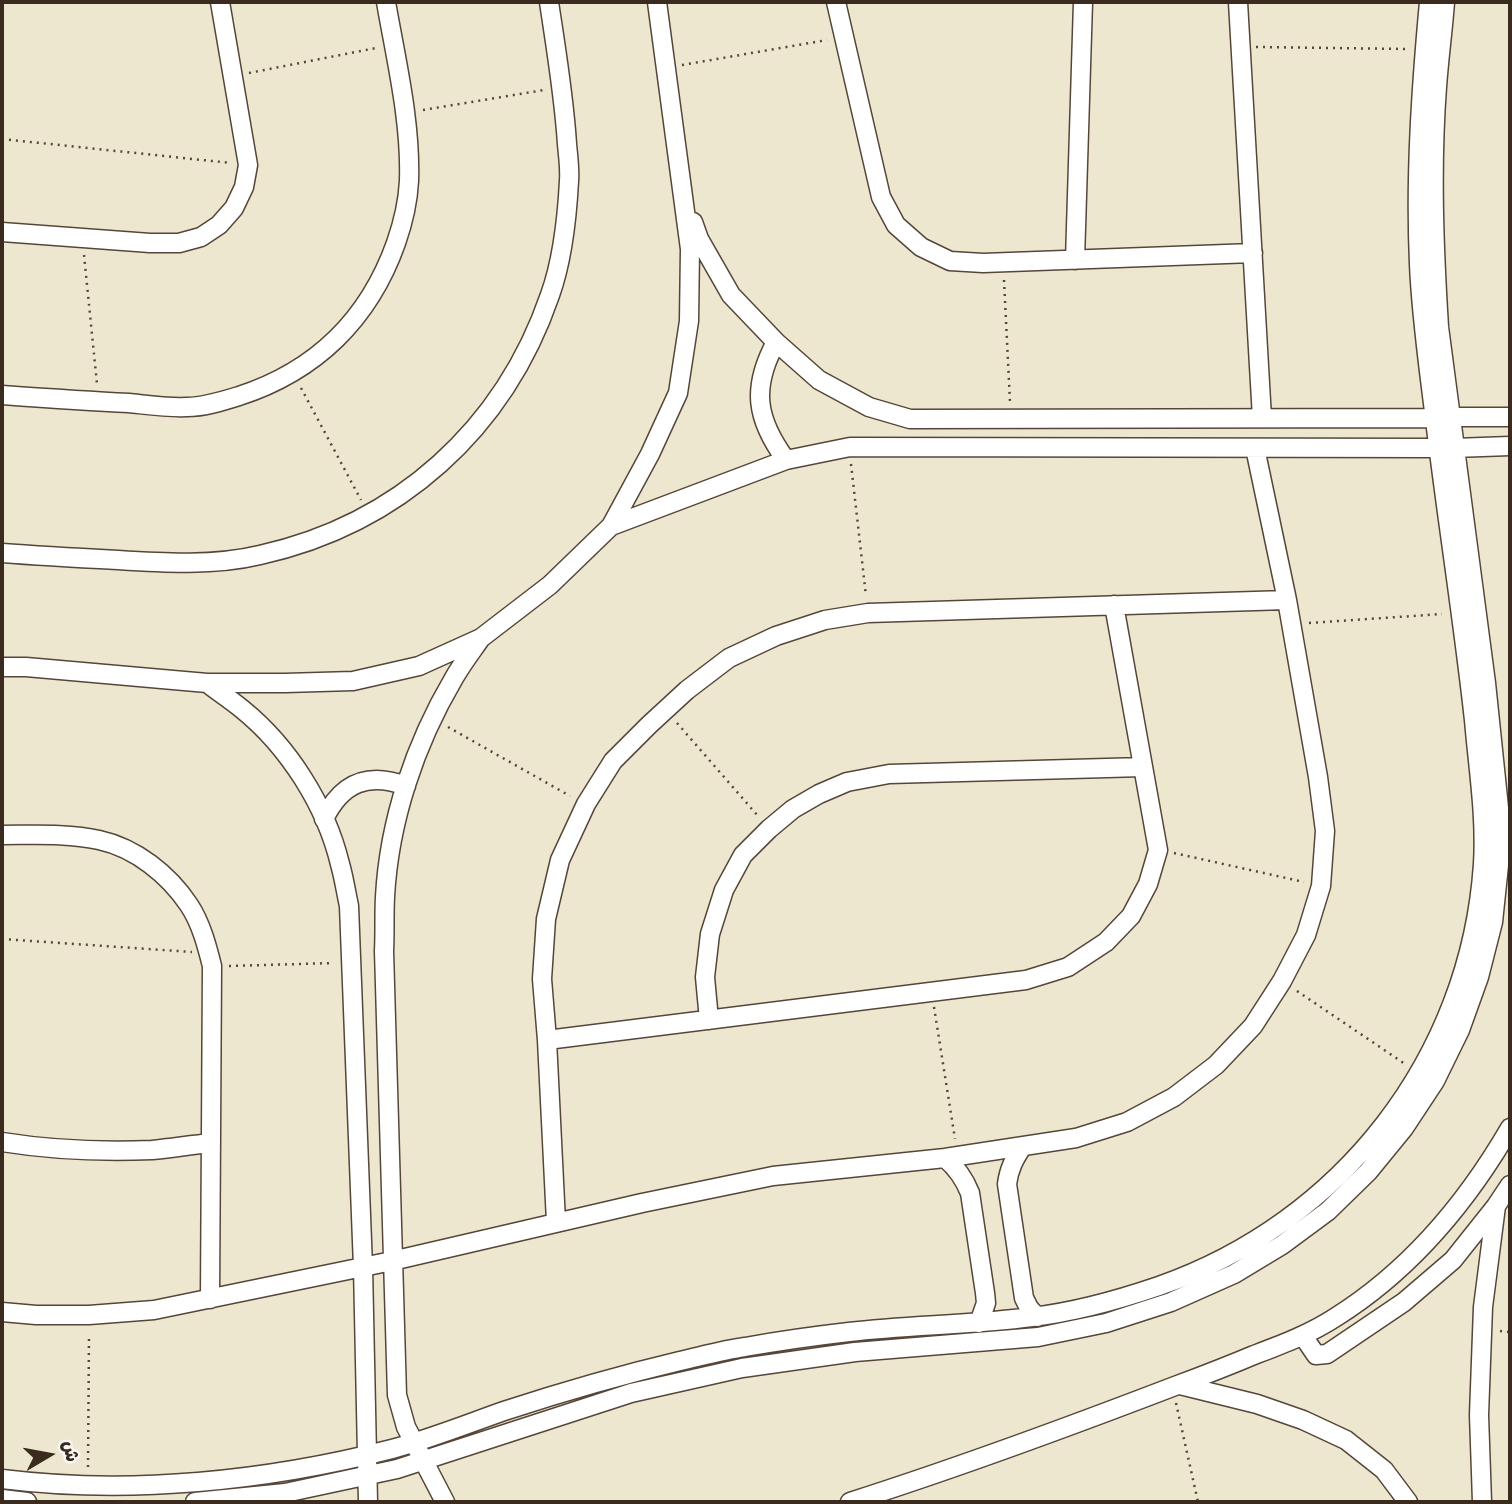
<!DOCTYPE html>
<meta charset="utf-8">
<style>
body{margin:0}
#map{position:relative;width:1512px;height:1504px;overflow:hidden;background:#eee7cf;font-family:"Architects Daughter","Playpen Sans Arabic",sans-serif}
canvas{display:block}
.frame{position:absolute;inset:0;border:4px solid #3b2a1e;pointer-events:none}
.north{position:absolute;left:14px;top:1420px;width:70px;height:70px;-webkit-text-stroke:5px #f6f6f2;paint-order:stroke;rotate:80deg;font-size:19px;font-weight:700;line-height:28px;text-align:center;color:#3b2a1e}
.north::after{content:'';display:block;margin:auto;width:24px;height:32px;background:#3b2a1e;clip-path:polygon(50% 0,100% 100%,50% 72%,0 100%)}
</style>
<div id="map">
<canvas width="1512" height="1504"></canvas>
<div class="frame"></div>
<div class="north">ش</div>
</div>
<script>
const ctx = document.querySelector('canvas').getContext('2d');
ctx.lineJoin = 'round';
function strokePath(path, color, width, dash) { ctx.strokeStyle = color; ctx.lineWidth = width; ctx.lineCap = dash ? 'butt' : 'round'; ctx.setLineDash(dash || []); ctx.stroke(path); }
const minor = new Path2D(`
 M 836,2 L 881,197 L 896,225 L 921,247 L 950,261 L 983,263 L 1253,253
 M 1238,2 L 1262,418
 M 693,222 L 699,239 L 731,295 L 776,342 L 819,380 L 869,407 L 910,419 L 1435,418
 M 2,232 L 150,243 L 179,243 L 201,237 L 219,225 L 234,208 L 244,187 L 248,165 L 220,2
 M 1075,260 L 1083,2
 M 776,342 C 751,388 756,419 786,460
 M 2,395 C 44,398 87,401 129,403 C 148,405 168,408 187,407 C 204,407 223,401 239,396 C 316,371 369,319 396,243 C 403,223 408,201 409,181 C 411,121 396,60 386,2
 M 1451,417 L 1510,417
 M 1454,448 L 1510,446
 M 611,526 L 786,460 L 850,447 L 1438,448
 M 2,553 C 41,556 79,558 118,560 C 165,563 214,566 260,555 C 399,524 504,429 550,295 C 563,259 567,219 569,181 C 570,168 568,156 567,144 C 564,96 556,49 549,2
 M 2,667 L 26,667 L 207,683 L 285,683 L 353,681 L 419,666 L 481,638 L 550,585 L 611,526 L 650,454 L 678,393 L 689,321 L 690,249 L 657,2
 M 207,683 C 219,692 231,700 242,709 C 289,747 326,806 340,864 C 344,878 346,892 349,906 L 363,1267 L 368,1502
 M 324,819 C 342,782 368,772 406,786
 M 2,835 C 34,835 68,833 99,840 C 136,848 169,875 189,905 C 201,923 207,946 212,966 L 210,1299
 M 709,1020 L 705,977 L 710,934 L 724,890 L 743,855 L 769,829 L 793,809 L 819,794 L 847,782 L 889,774 L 1143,767
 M 547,1040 L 1026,980 L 1068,967 L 1106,942 L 1131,916 L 1148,884 L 1158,850 L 1114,605
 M 2,1142 C 52,1150 102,1152 152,1150 C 172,1148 191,1145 211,1143
 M 1023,1146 C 1014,1159 1009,1169 1007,1184 L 1024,1298 L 1029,1308 L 1037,1317
 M 945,1158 C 957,1168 964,1178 970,1193 L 985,1293 L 986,1303 L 979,1323
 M 556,1222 L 547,1040 L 542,979 L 546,919 L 560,860 L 586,804 L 613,761 L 649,725 L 687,690 L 729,658 L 776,636 L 825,620 L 868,613 L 1287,600
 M 2,1312 L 36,1315 L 89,1315 L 154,1310 L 392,1261 L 642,1203 L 773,1176 L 945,1158 L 1076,1138 L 1127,1122 L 1174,1097 L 1216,1065 L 1253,1026 L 1282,981 L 1306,935 L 1321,886 L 1325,831 L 1318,777 L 1287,600 L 1255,448
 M 1303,1336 L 1316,1355 L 1327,1354 L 1404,1302 L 1453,1260 L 1496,1206 L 1510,1185
 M 1180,1385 L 1257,1404 L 1303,1420 L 1346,1440 L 1384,1470 L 1408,1502
 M 2,1479 C 130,1495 267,1481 392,1449 C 430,1439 467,1424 504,1411 C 562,1392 621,1375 680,1361 C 702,1356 723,1350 745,1347 C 779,1341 814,1336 849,1332 C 909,1325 971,1325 1032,1317 C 1075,1312 1118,1300 1159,1286 C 1342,1222 1470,1058 1483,864 C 1486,816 1478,768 1474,720 C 1463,620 1447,520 1435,420 C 1429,369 1421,316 1419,264 C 1415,176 1421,89 1429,2
 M 2,1499 L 27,1502
 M 195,1502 L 285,1493 L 397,1469 L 631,1393 L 742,1368 L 855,1352 L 1038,1337 L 1106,1323 L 1171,1302 L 1234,1274 L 1282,1245 L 1328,1211 L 1368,1172 L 1404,1128 L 1435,1081 L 1460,1030 L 1479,977 L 1493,922 L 1499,865 L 1499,808 L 1486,683 L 1439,327 C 1434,247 1431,167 1437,87 C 1439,58 1443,30 1445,2
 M 445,1502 L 406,1427 L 397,1395 L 384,951 C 385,933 384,915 385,897 C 389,821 415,744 454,678 C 462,664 472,651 481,638
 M 850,1502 C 960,1467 1068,1427 1175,1386 C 1202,1376 1228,1366 1254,1355 C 1283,1344 1310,1334 1336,1317 C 1409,1271 1467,1202 1510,1128
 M 1482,1502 L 1479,1415 L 1483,1307 L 1496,1206`);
strokePath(minor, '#564639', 21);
strokePath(new Path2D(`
 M 1256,47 L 1407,49
 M 682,65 L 827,40
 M 249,73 L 376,48
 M 423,110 L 544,90
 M 2,139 L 231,163
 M 84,255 L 97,384
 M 1004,280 L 1010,402
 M 301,388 L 361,500
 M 851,464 L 866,596
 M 1309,623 L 1442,614
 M 677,723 L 758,816
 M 448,727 L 570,796
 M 1174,853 L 1304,882
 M 2,939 L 192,952
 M 229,966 L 334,963
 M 1297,991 L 1405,1064
 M 934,1007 L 955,1139
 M 1500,1331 L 1510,1332
 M 1176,1403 L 1198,1502
 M 88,1467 L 89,1334`), '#564639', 2.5, [2, 5]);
strokePath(minor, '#fff', 18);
</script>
